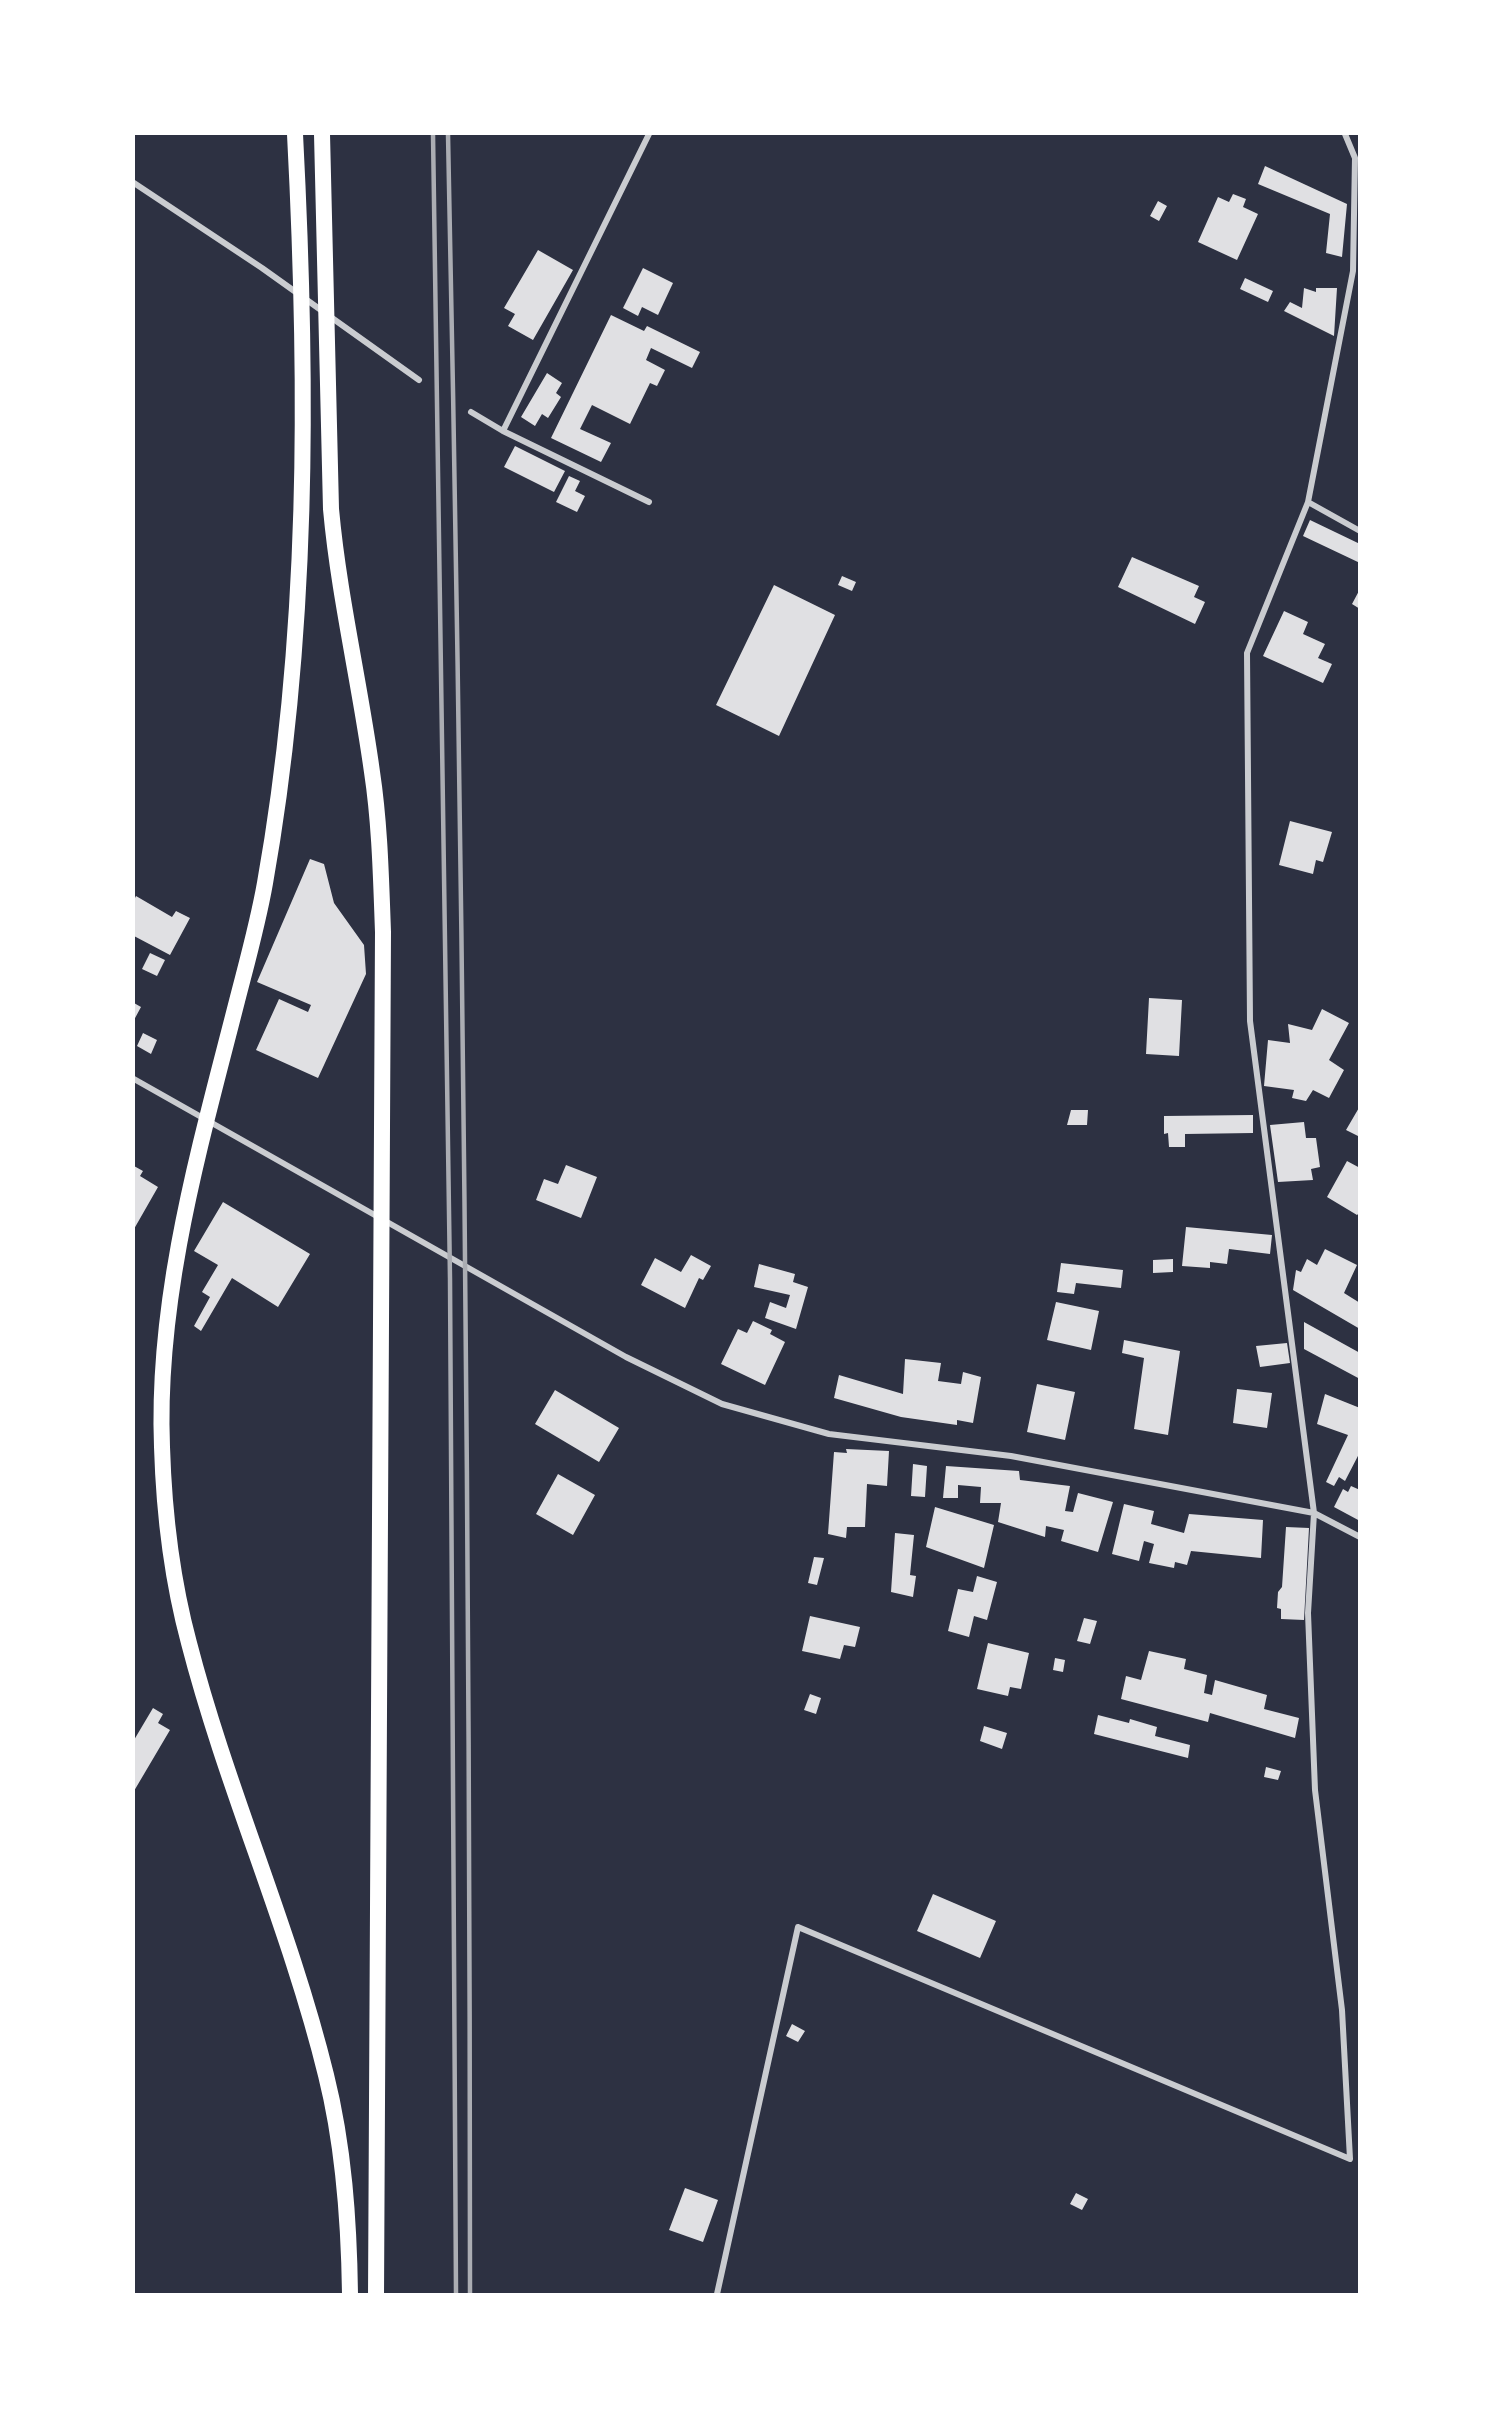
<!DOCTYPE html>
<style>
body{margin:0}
#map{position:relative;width:1493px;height:2428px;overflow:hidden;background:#2d3142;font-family:Quicksand,sans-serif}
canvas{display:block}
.frame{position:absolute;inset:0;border:135px solid #fff;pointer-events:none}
</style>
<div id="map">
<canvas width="1493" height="2428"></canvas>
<div class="frame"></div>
</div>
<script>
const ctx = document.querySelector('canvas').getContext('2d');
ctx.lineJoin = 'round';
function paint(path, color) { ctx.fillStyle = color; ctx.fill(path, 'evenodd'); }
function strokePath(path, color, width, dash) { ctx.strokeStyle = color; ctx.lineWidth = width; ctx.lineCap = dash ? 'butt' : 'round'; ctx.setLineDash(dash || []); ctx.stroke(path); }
paint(new Path2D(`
 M 1265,166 L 1347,204 L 1342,257 L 1326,253 L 1330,214 L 1258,184 Z
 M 1233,194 L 1246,199 L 1243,207 L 1258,214 L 1237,260 L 1198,242 L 1218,197 L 1229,202 Z
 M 1158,201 L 1167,206 L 1159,221 L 1150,216 Z
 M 538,250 L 573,270 L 533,340 L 508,326 L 515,314 L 504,308 Z
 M 643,268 L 673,283 L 658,315 L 642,307 L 638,316 L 623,308 Z
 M 1245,278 L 1273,291 L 1268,302 L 1240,289 Z
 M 1304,288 L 1316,292 L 1316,288 L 1337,288 L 1334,336 L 1284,311 L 1290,302 L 1302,308 Z
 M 611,315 L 644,331 L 647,326 L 700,352 L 692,368 L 651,348 L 646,360 L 665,370 L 657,386 L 650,383 L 630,424 L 592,405 L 580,429 L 611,443 L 601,462 L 551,438 Z
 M 547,373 L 562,383 L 556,393 L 561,397 L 548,418 L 542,414 L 535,426 L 521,417 Z
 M 515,446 L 565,471 L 554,492 L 504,467 Z
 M 569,476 L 580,481 L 575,491 L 585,496 L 577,512 L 556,502 Z
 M 1310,520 L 1360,544 L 1360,563 L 1303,536 Z
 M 1132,557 L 1199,586 L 1194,597 L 1205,602 L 1195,624 L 1118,587 Z
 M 842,576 L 856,582 L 852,591 L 838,585 Z
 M 774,585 L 835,615 L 779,736 L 716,705 Z
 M 1360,589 L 1360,609 L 1352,604 Z
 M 1284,611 L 1308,622 L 1303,634 L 1325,644 L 1318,658 L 1332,664 L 1323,683 L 1263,656 Z
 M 1290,821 L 1332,832 L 1323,862 L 1316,860 L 1313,874 L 1279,865 Z
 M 310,859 L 324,864 L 334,903 L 364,945 L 366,974 L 318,1078 L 256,1050 L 279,999 L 308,1012 L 311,1005 L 257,982 Z
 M 136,896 L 172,917 L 176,911 L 190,918 L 170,955 L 134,936 L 134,900 Z
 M 150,953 L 165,960 L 157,976 L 142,969 Z
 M 1149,998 L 1182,1000 L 1179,1056 L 1146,1054 Z
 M 134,1003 L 141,1007 L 134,1020 Z
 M 1322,1009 L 1349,1023 L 1329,1060 L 1344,1070 L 1329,1098 L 1313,1090 L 1306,1101 L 1292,1098 L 1294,1090 L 1264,1086 L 1268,1040 L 1290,1043 L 1288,1024 L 1312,1030 Z
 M 143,1033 L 157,1040 L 151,1054 L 137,1046 Z
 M 1360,1106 L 1360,1137 L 1346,1130 Z
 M 1071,1110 L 1088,1110 L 1087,1125 L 1067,1125 Z
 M 1253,1115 L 1253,1133 L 1185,1134 L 1185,1147 L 1169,1147 L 1168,1133 L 1164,1134 L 1164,1116 Z
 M 1304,1122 L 1306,1138 L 1316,1138 L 1320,1167 L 1311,1169 L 1313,1180 L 1278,1182 L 1270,1125 Z
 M 1347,1161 L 1360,1168 L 1360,1212 L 1357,1215 L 1327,1197 Z
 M 566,1165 L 597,1177 L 581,1218 L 536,1200 L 544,1179 L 558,1184 Z
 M 134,1166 L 143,1171 L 140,1176 L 158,1187 L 134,1229 Z
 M 223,1202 L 310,1254 L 278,1307 L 232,1278 L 201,1331 L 194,1326 L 210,1297 L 202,1292 L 218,1265 L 194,1251 Z
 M 1186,1227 L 1272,1235 L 1270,1254 L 1229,1249 L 1227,1264 L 1210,1262 L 1210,1268 L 1182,1266 Z
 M 1325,1249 L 1357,1265 L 1344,1293 L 1360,1303 L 1360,1329 L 1293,1290 L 1296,1270 L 1301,1272 L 1307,1259 L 1317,1265 Z
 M 691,1255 L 711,1266 L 703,1280 L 699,1278 L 685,1308 L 641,1285 L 655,1258 L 681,1272 Z
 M 1173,1259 L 1173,1272 L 1153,1273 L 1153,1260 Z
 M 1061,1263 L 1123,1270 L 1121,1288 L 1076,1283 L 1074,1294 L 1057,1292 Z
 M 759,1264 L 795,1274 L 793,1282 L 808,1287 L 796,1329 L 765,1318 L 770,1302 L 786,1308 L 790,1295 L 754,1287 Z
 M 1056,1302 L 1099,1311 L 1091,1350 L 1047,1340 Z
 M 753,1321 L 772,1330 L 770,1334 L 785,1342 L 765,1385 L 721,1364 L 738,1329 L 747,1333 Z
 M 1304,1322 L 1360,1353 L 1360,1379 L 1304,1349 Z
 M 1124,1340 L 1180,1351 L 1168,1435 L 1134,1429 L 1144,1358 L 1122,1353 Z
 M 1287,1343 L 1290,1363 L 1260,1367 L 1256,1346 Z
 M 905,1359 L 941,1363 L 938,1381 L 961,1384 L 963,1372 L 981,1377 L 973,1423 L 957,1420 L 957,1425 L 901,1417 L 834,1398 L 839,1375 L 903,1394 Z
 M 1037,1384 L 1075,1392 L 1065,1440 L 1027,1432 Z
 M 1237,1389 L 1272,1393 L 1267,1428 L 1233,1423 Z
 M 555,1390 L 619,1428 L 599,1462 L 535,1424 Z
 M 1325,1394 L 1360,1408 L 1360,1452 L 1345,1481 L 1339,1477 L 1334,1486 L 1326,1482 L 1348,1435 L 1317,1424 Z
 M 846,1449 L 889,1451 L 887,1486 L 867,1484 L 865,1527 L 847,1527 L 846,1538 L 828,1534 L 834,1452 L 847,1453 Z
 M 913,1464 L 927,1466 L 925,1497 L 911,1496 Z
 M 946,1466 L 1019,1471 L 1020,1480 L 1070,1486 L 1065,1511 L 1073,1512 L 1078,1493 L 1113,1502 L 1098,1552 L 1061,1541 L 1064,1530 L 1046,1526 L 1045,1537 L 998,1522 L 1001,1503 L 980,1503 L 981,1487 L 958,1485 L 958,1498 L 943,1498 Z
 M 558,1474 L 595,1495 L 573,1535 L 536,1514 Z
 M 1351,1486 L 1360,1490 L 1360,1521 L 1334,1507 L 1343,1489 L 1348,1492 Z
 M 1124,1504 L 1154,1511 L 1151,1524 L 1184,1533 L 1189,1514 L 1263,1520 L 1261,1558 L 1191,1551 L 1187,1565 L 1175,1562 L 1174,1568 L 1149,1563 L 1154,1544 L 1144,1541 L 1139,1561 L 1112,1554 Z
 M 935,1507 L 994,1525 L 984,1568 L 926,1547 Z
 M 1286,1527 L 1309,1528 L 1304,1620 L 1281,1619 L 1281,1609 L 1277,1608 L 1278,1592 L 1282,1587 Z
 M 895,1533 L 914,1535 L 910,1575 L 916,1576 L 913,1597 L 891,1592 Z
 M 814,1557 L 824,1558 L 817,1585 L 808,1583 Z
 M 977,1576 L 997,1582 L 987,1620 L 974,1616 L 969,1637 L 948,1631 L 958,1589 L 973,1592 Z
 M 810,1616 L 860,1627 L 855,1647 L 844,1645 L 840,1659 L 802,1651 Z
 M 1084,1618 L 1097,1621 L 1090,1644 L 1077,1641 Z
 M 988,1643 L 1029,1653 L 1021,1689 L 1010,1687 L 1008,1696 L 977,1689 Z
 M 1149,1651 L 1186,1659 L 1184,1669 L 1207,1675 L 1204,1693 L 1212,1695 L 1215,1680 L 1267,1695 L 1264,1709 L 1299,1718 L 1295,1738 L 1210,1713 L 1208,1722 L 1121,1699 L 1126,1676 L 1141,1680 Z
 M 1055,1658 L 1065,1660 L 1063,1672 L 1053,1670 Z
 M 810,1694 L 821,1698 L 816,1714 L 804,1710 Z
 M 153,1708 L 163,1714 L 158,1723 L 170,1730 L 134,1791 L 134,1740 Z
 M 1098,1715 L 1129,1723 L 1130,1719 L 1157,1727 L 1155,1736 L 1190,1745 L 1188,1758 L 1094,1734 Z
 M 984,1726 L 1007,1733 L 1002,1749 L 980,1741 Z
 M 1266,1767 L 1281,1771 L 1278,1780 L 1264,1777 Z
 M 933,1894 L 996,1921 L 980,1958 L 917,1931 Z
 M 792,2024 L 805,2031 L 798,2042 L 786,2036 Z
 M 685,2188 L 718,2200 L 703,2242 L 669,2230 Z
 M 1076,2193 L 1088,2199 L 1082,2210 L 1070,2204 Z`), '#e0e0e3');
strokePath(new Path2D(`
 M 134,183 L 262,268 L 419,380
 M 471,412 L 503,431 L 649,502
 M 503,431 L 649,134
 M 1308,502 L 1360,531
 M 134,1079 L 626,1357 L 722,1404 L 829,1434 L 1011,1456 L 1314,1513 L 1360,1537
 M 717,2294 L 798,1927 L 1350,2159 L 1342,2010 L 1315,1790 L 1308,1613 L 1314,1513 L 1250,1021 L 1247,653 L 1308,502 L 1353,271 L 1355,158 L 1345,134`), '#caccd0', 6);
strokePath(new Path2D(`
 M 295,134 C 308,383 309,636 265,883 C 258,923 247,962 237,1001 C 200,1146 156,1296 162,1447 C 164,1513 172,1580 189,1643 C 227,1790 290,1928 326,2075 C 344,2147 349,2221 350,2294
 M 322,134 L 331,509 C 339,597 360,684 372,772 C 380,825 381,879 383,932 L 376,2294`), '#fff', 16);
strokePath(new Path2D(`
 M 433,134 L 450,1278 L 456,2294
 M 448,134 C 463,854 470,1574 470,2294`), '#abadb3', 4.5);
</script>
